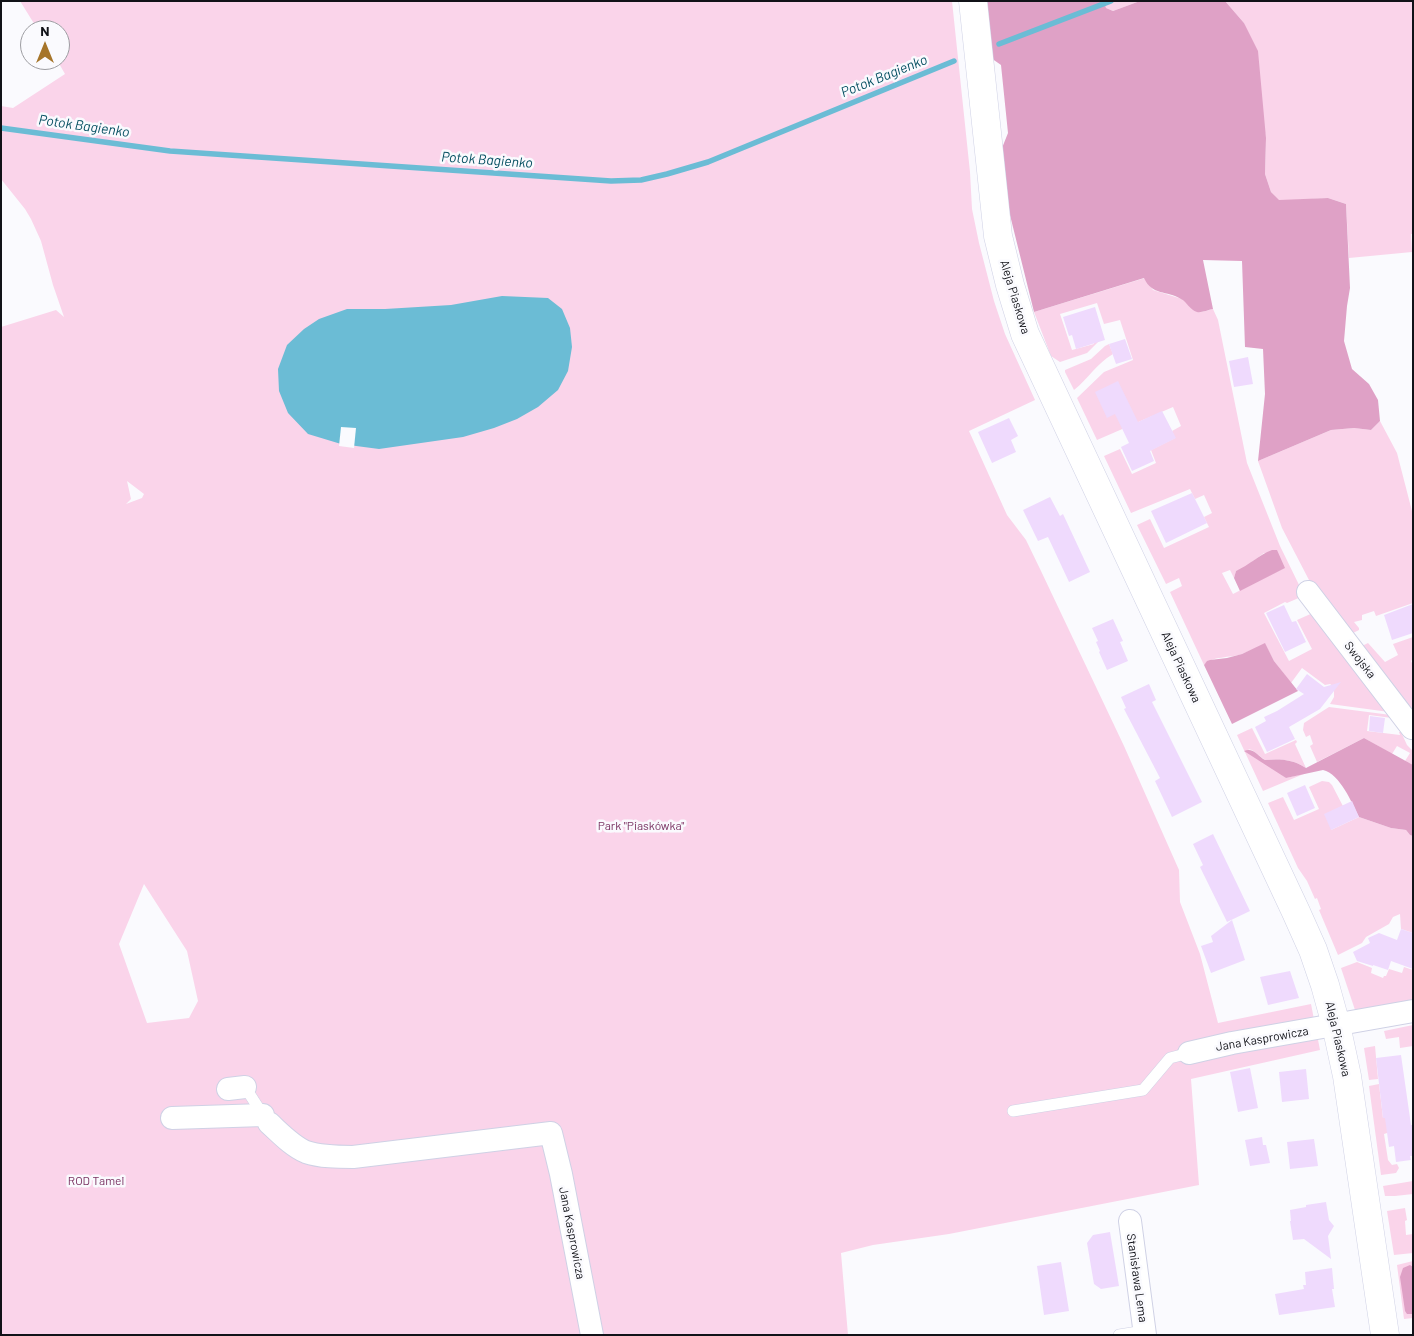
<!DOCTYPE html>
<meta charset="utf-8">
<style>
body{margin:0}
#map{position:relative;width:1414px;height:1336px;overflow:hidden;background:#fafafe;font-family:Barlow,sans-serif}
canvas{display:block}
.frame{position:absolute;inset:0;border:2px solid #111218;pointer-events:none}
.north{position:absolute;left:20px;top:20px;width:50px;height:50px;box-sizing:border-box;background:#fafafe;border:1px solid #9d9da2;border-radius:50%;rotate:0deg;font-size:14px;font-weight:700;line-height:20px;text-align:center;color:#111218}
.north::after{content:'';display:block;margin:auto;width:18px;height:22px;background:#a6752a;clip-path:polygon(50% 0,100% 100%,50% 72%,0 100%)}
</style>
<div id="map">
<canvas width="1414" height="1336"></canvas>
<div class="frame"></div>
<div class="north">N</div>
</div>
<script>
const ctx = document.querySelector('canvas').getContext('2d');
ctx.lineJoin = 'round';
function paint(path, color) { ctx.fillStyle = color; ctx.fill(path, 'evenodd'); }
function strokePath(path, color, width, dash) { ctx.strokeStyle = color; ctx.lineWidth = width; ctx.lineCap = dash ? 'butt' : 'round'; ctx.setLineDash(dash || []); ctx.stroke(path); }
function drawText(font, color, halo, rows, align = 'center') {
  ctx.font = font + ' Barlow,sans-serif'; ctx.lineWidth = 5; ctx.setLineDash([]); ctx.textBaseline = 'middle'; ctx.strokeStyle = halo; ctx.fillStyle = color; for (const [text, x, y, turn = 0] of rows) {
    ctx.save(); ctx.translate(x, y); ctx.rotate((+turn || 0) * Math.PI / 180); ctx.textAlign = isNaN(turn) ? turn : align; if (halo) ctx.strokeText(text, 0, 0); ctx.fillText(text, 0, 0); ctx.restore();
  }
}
paint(new Path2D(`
 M 20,1 L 952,1 L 970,172 L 972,209 L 979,243 L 994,301 L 1005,334 L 1035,400 L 969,431 L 1007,515 L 1026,540 L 1041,571 L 1124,746 L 1179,870 L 1180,902 L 1200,954 L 1218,1023 L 1311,1004 L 1320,1050 L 1191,1079 L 1199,1185 L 949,1234 L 873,1245 L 841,1253 L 848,1335 L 1,1335 L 1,327 L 56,310 L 64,317 L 53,285 L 41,241 L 31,219 L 25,209 L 1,179 L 1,106 L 13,108 L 65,74 L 57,60 L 60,60 L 60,30 L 38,30 ZM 127,481 L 144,494 L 142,498 L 126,504 L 131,499 ZM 144,884 L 187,951 L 198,1001 L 189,1018 L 147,1023 L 119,944 Z
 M 1104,1 L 1140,1 L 1113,11 L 1106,8 Z
 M 1225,1 L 1413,1 L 1413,234 L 1411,234 L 1412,252 L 1349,258 L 1346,204 L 1328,198 L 1279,201 L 1271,192 L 1265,174 L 1266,138 L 1244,23 Z
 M 1145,278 L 1153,290 L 1182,299 L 1196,311 L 1202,312 L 1213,309 L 1218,320 L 1247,463 L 1280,546 L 1302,591 L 1301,597 L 1287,603 L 1285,602 L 1264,613 L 1289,661 L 1312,649 L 1297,620 L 1315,612 L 1389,712 L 1330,704 L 1334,697 L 1334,687 L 1330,684 L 1325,685 L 1302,668 L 1291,683 L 1274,661 L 1265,644 C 1258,647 1250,651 1242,654 C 1231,658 1211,656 1204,665 L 1170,592 L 1182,586 L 1179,578 L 1166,584 L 1137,525 L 1150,519 L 1164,548 L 1209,527 L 1204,517 L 1212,513 L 1204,495 L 1195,499 L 1190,489 L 1131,513 L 1104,456 L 1120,449 L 1132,474 L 1156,463 L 1151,450 L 1175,438 L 1172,431 L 1181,426 L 1173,407 L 1097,440 L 1077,398 L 1104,372 L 1133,360 L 1120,320 L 1104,324 L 1097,303 L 1060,314 L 1072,350 L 1094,344 L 1091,331 L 1102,338 L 1087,353 L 1060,362 L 1051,356 L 1034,312 ZM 1264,553 L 1284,568 L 1233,594 L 1222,573 L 1230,570 L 1234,578 L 1236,571 L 1244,568 Z
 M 1109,344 L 1113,354 C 1097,363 1088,379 1074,390 L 1065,372 L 1065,370 L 1091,359 L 1105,346 Z
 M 1380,421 L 1397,453 L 1413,515 L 1413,603 L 1376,616 L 1374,611 L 1362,615 L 1362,620 L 1354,622 L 1359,628 L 1359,630 L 1353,633 L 1350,633 L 1309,580 L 1282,528 L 1258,461 L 1331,430 L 1354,428 L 1371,430 Z
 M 1413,637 L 1413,659 L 1411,661 L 1413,665 L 1413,712 L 1362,649 L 1364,645 L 1368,643 L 1385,662 L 1398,655 L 1393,644 Z
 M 1329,707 L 1391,715 L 1392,718 L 1369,715 L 1367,731 L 1400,735 L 1399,732 L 1401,732 L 1407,745 L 1413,751 L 1413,765 L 1405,761 L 1410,753 L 1397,746 L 1392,754 L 1364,738 L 1317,762 L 1310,746 L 1313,744 L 1310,735 L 1306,737 L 1303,730 L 1304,723 Z
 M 1252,728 L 1265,754 L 1296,740 L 1297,742 L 1295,744 L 1306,768 C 1292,759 1280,759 1265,760 L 1252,750 L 1248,749 L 1286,778 L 1306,773 L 1263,791 L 1237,735 Z
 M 1322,781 L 1329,782 L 1332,785 L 1345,810 L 1331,830 L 1359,817 L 1391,828 L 1406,830 L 1410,835 L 1413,836 L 1413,933 L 1401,929 L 1400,914 L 1393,917 L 1389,924 L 1366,937 L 1362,943 L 1338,955 L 1319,910 L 1321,909 L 1317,898 L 1315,899 L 1307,881 L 1298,868 L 1268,803 L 1283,797 L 1294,820 L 1319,809 L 1309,787 Z
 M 1357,962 L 1372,968 L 1371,973 L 1383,978 L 1384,976 L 1386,976 L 1389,969 L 1402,973 L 1404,967 L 1413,970 L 1413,1002 L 1356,1013 L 1341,968 Z
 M 1413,1025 L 1413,1046 L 1400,1048 L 1399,1037 L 1386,1039 L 1384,1031 Z
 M 1375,1046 L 1378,1079 L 1369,1080 L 1364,1048 Z
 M 1379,1084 L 1383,1118 L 1388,1118 L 1390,1132 L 1384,1134 L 1388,1160 L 1392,1165 L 1397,1164 L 1399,1168 L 1396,1173 L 1381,1175 L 1369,1086 Z
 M 1413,1181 L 1413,1194 L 1395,1196 L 1385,1196 L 1383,1186 Z
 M 1405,1208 L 1407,1220 L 1405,1221 L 1406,1235 L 1413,1234 L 1413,1253 L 1394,1255 L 1387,1211 Z
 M 1413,1261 L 1413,1318 L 1404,1319 L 1397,1265 Z`), '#fad4ea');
paint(new Path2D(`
 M 986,1 L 1104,1 L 1106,8 L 1113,11 L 1140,1 L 1225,1 L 1244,23 L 1258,51 L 1266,138 L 1265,174 L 1271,192 L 1279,200 L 1328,198 L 1346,204 L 1350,288 L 1347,306 L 1344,341 L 1352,369 L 1369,384 L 1378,400 L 1380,421 L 1371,430 L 1354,428 L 1331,430 L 1258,461 L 1265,394 L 1263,349 L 1245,347 L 1242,261 L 1203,260 L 1213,309 C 1208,310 1201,313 1197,312 C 1190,310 1187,302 1181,299 C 1167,290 1152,296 1144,278 L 1034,312 L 1009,211 L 1002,148 L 1008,133 L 1001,65 L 991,58 Z
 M 1272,550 L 1277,550 L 1285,568 L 1240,591 L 1234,578 L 1236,571 C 1249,565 1259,555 1272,550 Z
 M 1265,643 L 1274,661 L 1298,691 L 1232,724 L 1204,665 L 1207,661 L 1210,660 L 1227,658 L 1242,654 Z
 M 1364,738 L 1413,765 L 1413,836 L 1410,835 L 1406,830 L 1391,828 L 1359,817 C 1352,803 1340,774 1323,770 L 1286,778 L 1244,751 C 1253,747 1258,756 1265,760 C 1280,759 1292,759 1306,768 Z
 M 1410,1265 L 1413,1267 L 1413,1314 L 1407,1314 L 1405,1311 L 1400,1277 L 1403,1268 Z`), '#dfa1c6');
paint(new Path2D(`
 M 502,296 L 548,298 L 562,309 L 570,328 L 572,347 L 568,371 L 558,390 L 538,407 L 517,419 L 494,428 L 463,437 L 379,449 L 341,444 L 308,434 L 288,413 L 279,391 L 278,369 L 287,345 L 304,329 L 319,319 L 347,309 L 385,309 L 451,305 Z`), '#6bbcd5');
paint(new Path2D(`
 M 341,427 L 356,428 L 354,448 L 339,446 Z`), '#fafafe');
strokePath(new Path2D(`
 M 999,44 L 1111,1
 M 1,128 L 170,151 L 611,181 L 641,180 L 667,174 L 708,162 L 954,61`), '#6bbcd5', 5.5);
paint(new Path2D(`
 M 1095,307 L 1105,340 L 1076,349 L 1072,335 L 1069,336 L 1063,317 Z
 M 1125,339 L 1132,359 L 1116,364 L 1109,344 Z
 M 1248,357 L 1253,384 L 1234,387 L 1229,361 Z
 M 1118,381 L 1138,422 L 1162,411 L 1176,438 L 1150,451 L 1154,461 L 1132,471 L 1121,447 L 1129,443 L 1115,414 L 1107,418 L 1095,392 Z
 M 1009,418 L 1018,436 L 1011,440 L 1016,452 L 992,463 L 978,432 Z
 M 1192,493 L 1207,523 L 1166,543 L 1151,511 Z
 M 1050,497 L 1060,516 L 1063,514 L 1090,572 L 1069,582 L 1048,537 L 1038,541 L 1023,510 Z
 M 1413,604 L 1413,633 L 1392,640 L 1384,615 Z
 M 1284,605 L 1292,622 L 1296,621 L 1306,642 L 1285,652 L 1266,613 Z
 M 1113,619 L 1123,641 L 1120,642 L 1128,661 L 1107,670 L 1099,652 L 1100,651 L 1096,642 L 1098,641 L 1092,628 Z
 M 1307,674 L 1324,687 L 1341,682 L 1320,709 L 1289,727 L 1295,739 L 1267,752 L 1255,727 L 1266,721 L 1264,717 L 1277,711 L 1304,694 L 1296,689 Z
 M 1149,684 L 1156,700 L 1152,702 L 1202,802 L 1172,817 L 1155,781 L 1160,778 L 1124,709 L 1126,708 L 1121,697 Z
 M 1370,716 L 1385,718 L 1383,733 L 1369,731 Z
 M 1305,785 L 1315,808 L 1297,816 L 1287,793 Z
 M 1352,801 L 1359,817 L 1331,830 L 1324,814 Z
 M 1213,834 L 1250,911 L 1227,922 L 1200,867 L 1203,865 L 1193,844 Z
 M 1232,920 L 1245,960 L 1211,973 L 1201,946 L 1213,942 L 1211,936 Z
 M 1401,929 L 1413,933 L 1413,969 L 1391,961 L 1388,970 L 1373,965 L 1373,966 L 1357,961 L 1353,952 L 1370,943 L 1368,938 L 1379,933 L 1397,940 Z
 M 1290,971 L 1299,998 L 1268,1005 L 1260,977 Z
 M 1401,1055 L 1411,1125 L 1413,1125 L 1413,1156 L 1410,1156 L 1411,1160 L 1396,1162 L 1394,1146 L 1389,1147 L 1385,1118 L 1383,1118 L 1376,1058 Z
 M 1250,1068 L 1258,1108 L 1238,1112 L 1230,1072 Z
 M 1306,1069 L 1309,1099 L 1282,1102 L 1279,1072 Z
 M 1262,1137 L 1263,1145 L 1266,1145 L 1270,1163 L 1250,1166 L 1245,1140 Z
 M 1314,1139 L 1318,1166 L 1290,1169 L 1287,1142 Z
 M 1326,1202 L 1329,1220 L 1334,1226 L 1328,1236 L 1331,1259 L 1304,1239 L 1293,1240 L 1290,1221 L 1291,1221 L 1290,1210 L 1306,1207 L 1306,1205 Z
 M 1110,1232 L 1119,1286 L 1101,1289 L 1094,1284 L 1087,1243 L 1093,1235 Z
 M 1061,1262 L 1069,1311 L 1044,1315 L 1037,1266 Z
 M 1332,1268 L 1334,1289 L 1332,1289 L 1335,1307 L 1279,1315 L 1275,1294 L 1304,1289 L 1303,1285 L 1306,1285 L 1305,1272 Z`), '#efdafd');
const lane = new Path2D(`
 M 245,1087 L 263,1115
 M 1013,1111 L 1143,1090 L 1170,1058 L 1189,1053
 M 1119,1335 L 1144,1331`);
const street = new Path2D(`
 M 1308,592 L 1412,728 L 1413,727
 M 1189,1053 L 1232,1043 L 1413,1011
 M 228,1089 L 245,1087
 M 172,1118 L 263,1115
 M 269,1123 C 280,1133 292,1146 306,1152 C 321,1157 338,1157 353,1157 L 551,1133 L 561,1174 L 592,1335
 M 1130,1221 L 1145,1335`);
const secondary = new Path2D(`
 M 973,1 L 998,236 L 1010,285 L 1025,334 L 1296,912 L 1313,950 L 1325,985 L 1336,1025 L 1347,1076 L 1385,1335`);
strokePath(lane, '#cfd1e5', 12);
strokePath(street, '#cfd1e5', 24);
strokePath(secondary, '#cfd1e5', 29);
strokePath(lane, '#fff', 11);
strokePath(street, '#fff', 22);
strokePath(secondary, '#fff', 28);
drawText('12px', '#111218', '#fafafe', [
 ["Aleja Piaskowa",1015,297,73],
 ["Swojska",1360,660,52],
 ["Aleja Piaskowa",1181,667,65],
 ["Jana Kasprowicza",1262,1039,-10],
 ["Aleja Piaskowa",1338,1039,77],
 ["Jana Kasprowicza",572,1233,79],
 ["Stanisława Lema",1137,1278,82]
]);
drawText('12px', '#793161', '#fafafe', [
 ["Park \"Piaskówka\"",641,826],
 ["ROD Tamel",96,1181]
]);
drawText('italic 14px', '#044e60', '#fafafe', [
 ["Potok Bagienko",884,76,-22],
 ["Potok Bagienko",84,126,8],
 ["Potok Bagienko",487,160,4]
]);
</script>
